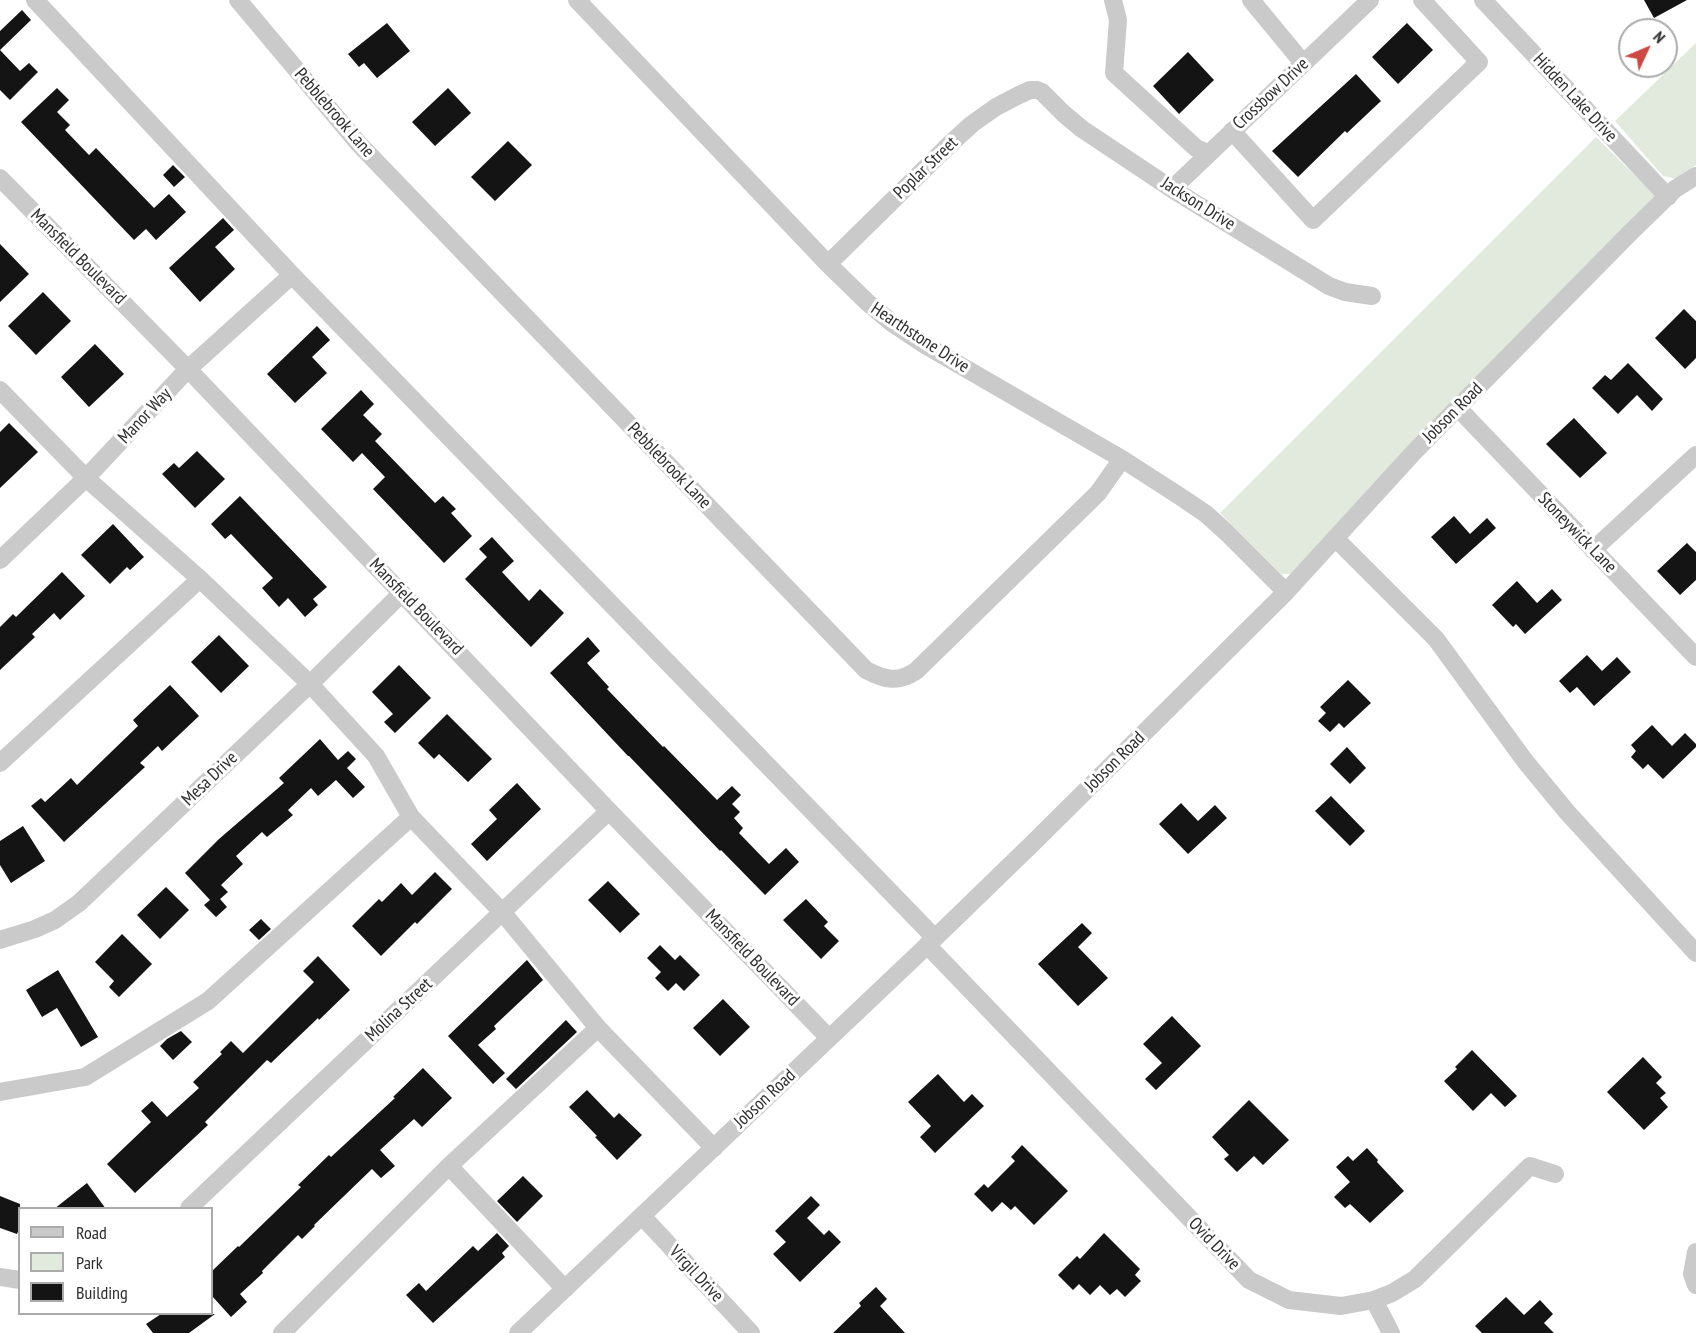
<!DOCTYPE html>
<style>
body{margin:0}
#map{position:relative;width:1696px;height:1333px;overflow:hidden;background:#fff;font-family:"PT Sans Narrow",sans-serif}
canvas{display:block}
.legend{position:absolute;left:18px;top:1207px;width:195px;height:108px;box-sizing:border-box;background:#fff;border:2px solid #ababab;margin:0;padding:8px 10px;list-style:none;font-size:18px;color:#2d2d2d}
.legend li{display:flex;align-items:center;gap:12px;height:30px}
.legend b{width:30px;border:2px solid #ababab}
.north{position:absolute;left:1618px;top:18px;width:60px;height:60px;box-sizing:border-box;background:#fff;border:2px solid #ababab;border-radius:50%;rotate:46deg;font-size:16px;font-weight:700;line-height:24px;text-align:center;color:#2d2d2d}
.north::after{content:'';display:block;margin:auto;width:21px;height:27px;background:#cf4944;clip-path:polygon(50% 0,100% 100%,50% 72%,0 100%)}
</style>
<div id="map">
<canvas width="1696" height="1333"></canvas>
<ul class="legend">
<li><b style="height:8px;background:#cacaca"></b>Road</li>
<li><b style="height:16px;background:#e2e9dd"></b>Park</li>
<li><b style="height:16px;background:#141414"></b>Building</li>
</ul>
<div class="north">N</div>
</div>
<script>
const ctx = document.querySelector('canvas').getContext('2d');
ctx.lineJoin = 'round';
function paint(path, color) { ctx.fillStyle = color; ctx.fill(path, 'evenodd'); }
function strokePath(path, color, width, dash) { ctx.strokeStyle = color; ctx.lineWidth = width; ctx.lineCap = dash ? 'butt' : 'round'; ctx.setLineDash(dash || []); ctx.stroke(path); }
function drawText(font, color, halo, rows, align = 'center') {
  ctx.font = font + ' "PT Sans Narrow",sans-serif'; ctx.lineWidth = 6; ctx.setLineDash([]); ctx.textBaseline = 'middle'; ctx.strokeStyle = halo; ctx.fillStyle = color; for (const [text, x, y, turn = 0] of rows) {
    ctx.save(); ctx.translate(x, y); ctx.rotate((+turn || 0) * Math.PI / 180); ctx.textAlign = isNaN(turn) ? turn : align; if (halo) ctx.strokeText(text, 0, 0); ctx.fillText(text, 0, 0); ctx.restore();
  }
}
paint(new Path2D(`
 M 1696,43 L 1696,165 L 1677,179 L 1663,176 L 1615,121 Z
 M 1596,137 L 1658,198 L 1292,574 L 1281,574 L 1220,513 Z`), '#e2e9dd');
paint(new Path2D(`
 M 1644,0 L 1687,0 L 1654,18 Z
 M 22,10 L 31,20 L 0,50 L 20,71 L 29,63 L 38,72 L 10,100 L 0,90 L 0,31 Z
 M 387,23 L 410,51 L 377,78 L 364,63 L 359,67 L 348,54 Z
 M 1407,23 L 1433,50 L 1398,84 L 1372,57 Z
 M 1188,52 L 1214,80 L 1179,114 L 1153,86 Z
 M 1356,74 L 1381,101 L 1347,133 L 1345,131 L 1298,177 L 1272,151 Z
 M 57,88 L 69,100 L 57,112 L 70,125 L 65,130 L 89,155 L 96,148 L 154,208 L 169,194 L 186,212 L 156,240 L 146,229 L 134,240 L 21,122 Z
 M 448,88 L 471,113 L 435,146 L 412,122 Z
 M 508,141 L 532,165 L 495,201 L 471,177 Z
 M 173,165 L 185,177 L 174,187 L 163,175 Z
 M 223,218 L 234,230 L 215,247 L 235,269 L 200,302 L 169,268 Z
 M 0,244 L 29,274 L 0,302 Z
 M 43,292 L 71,321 L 36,355 L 8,326 Z
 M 1684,309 L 1696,321 L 1696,358 L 1685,369 L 1655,338 Z
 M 317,326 L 330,340 L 312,357 L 327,373 L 295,403 L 267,374 Z
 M 95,344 L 124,374 L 89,407 L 61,377 Z
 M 1628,363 L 1663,399 L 1652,411 L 1637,395 L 1618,414 L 1592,388 L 1605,375 L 1611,380 Z
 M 361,390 L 374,404 L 363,415 L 382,434 L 375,441 L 435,503 L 443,496 L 456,509 L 451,513 L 472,536 L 444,563 L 373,489 L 385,477 L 362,453 L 353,462 L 321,429 Z
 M 1574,418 L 1607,453 L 1580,478 L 1546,444 Z
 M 9,423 L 38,452 L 0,488 L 0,432 Z
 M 197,451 L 225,479 L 195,508 L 162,474 L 174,463 L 179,468 Z
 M 240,496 L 327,587 L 313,599 L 318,605 L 305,617 L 288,598 L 279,607 L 262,588 L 273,578 L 231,534 L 225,539 L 211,524 Z
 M 1454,516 L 1470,534 L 1487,518 L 1496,528 L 1456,564 L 1431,537 Z
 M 113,524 L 144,557 L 130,570 L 127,567 L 110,584 L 81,555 Z
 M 492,537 L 514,561 L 502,572 L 529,601 L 540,589 L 564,613 L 531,647 L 465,579 L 487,557 L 479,549 Z
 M 1687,543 L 1696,552 L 1696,580 L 1680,595 L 1657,571 Z
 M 62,572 L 85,596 L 60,620 L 54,613 L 32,634 L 35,637 L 0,670 L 0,627 L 13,614 L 16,617 Z
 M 1517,581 L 1537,603 L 1552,589 L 1562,600 L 1525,634 L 1516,624 L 1513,627 L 1492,605 Z
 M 219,635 L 249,666 L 221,693 L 191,662 Z
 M 588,637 L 600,651 L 587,663 L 609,687 L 607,689 L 663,747 L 664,746 L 717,800 L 732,786 L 741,795 L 732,804 L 740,812 L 734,818 L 743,828 L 739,833 L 769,864 L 786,848 L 799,862 L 765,895 L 721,850 L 720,851 L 629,756 L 628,756 L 550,673 Z
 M 1587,655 L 1602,671 L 1617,657 L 1631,672 L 1594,706 L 1577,687 L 1570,693 L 1559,681 Z
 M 399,665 L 431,698 L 395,733 L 384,722 L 393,714 L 372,692 Z
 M 1348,680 L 1371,703 L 1344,728 L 1339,723 L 1330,732 L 1318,721 L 1326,713 L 1320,707 Z
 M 170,685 L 199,716 L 162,751 L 158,746 L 140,763 L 145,767 L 64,842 L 31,806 L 41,798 L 45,802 L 71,778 L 77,785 L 138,726 L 133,720 Z
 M 447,714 L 492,759 L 468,782 L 439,754 L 434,759 L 418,743 Z
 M 1652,725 L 1672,746 L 1685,733 L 1696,744 L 1696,747 L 1663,779 L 1648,764 L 1643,769 L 1631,757 L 1636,751 L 1631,745 Z
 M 320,739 L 338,760 L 348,751 L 356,759 L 347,768 L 365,787 L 353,798 L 336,780 L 318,796 L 311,788 L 288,810 L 293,815 L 267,837 L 262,832 L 236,856 L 243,864 L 221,885 L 228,892 L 220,899 L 227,907 L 216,917 L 204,905 L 210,900 L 185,873 L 219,839 L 284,783 L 279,778 Z
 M 1347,747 L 1366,768 L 1350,784 L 1330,764 Z
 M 517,783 L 541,809 L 487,861 L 471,844 L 497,819 L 489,810 Z
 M 1331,796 L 1365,831 L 1350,846 L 1315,811 Z
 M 1181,803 L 1198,821 L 1215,805 L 1227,818 L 1188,854 L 1159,824 Z
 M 23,826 L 45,861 L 11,883 L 0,865 L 0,841 Z
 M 435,872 L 452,889 L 417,924 L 415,922 L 381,956 L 352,926 L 379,899 L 382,902 L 401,883 L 412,895 Z
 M 608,881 L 640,914 L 620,933 L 588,900 Z
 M 166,887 L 189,910 L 160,939 L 137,915 Z
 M 806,899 L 828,922 L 824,926 L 839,941 L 821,959 L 783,920 Z
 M 261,919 L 271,929 L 259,940 L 249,930 Z
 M 1082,923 L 1092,933 L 1078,947 L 1108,978 L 1078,1006 L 1038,964 Z
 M 122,934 L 152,964 L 119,997 L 109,987 L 114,981 L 95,962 Z
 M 660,945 L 675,960 L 680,955 L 700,975 L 684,991 L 676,983 L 668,991 L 655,978 L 661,972 L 647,958 Z
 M 318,956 L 350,990 L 319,1020 L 318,1018 L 271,1063 L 267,1060 L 205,1122 L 208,1125 L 135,1193 L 107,1164 L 151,1122 L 141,1111 L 152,1101 L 167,1117 L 199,1088 L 193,1082 L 222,1054 L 220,1052 L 231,1041 L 243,1053 L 314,982 L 303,971 Z
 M 527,960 L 543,980 L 494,1026 L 496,1029 L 478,1045 L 505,1073 L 493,1084 L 448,1036 Z
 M 58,970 L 98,1037 L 81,1047 L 57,1008 L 42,1017 L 26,990 Z
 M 723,999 L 750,1027 L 720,1056 L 693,1028 Z
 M 1172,1016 L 1201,1046 L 1156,1090 L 1145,1079 L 1162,1063 L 1143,1044 Z
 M 566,1020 L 577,1032 L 516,1089 L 506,1079 Z
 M 181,1031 L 192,1042 L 173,1060 L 160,1046 L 167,1039 Z
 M 1472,1050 L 1517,1096 L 1505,1107 L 1491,1093 L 1473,1111 L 1444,1081 L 1457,1069 L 1455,1067 Z
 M 1643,1057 L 1662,1077 L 1656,1083 L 1666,1093 L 1660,1098 L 1668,1107 L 1644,1130 L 1607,1092 Z
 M 423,1068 L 452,1098 L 422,1127 L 414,1119 L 380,1150 L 395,1166 L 381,1178 L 372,1169 L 314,1225 L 315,1226 L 302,1239 L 298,1235 L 262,1271 L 263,1273 L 240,1294 L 247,1302 L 231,1317 L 212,1296 L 212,1271 L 238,1246 L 239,1247 L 301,1187 L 298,1185 L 329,1155 L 331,1157 L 395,1098 L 393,1097 Z
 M 938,1074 L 964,1102 L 972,1094 L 984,1106 L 935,1153 L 920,1137 L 931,1126 L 908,1102 Z
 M 587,1090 L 614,1118 L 619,1113 L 642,1135 L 617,1160 L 595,1137 L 597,1136 L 569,1107 Z
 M 1249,1100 L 1289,1140 L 1263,1165 L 1254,1156 L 1237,1172 L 1224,1159 L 1229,1155 L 1212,1137 Z
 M 1022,1145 L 1068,1191 L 1034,1225 L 1015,1206 L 1011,1210 L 1002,1202 L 992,1212 L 974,1194 L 984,1184 L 988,1188 L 1015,1161 L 1011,1157 Z
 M 1367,1148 L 1378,1160 L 1377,1162 L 1404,1191 L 1370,1223 L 1350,1204 L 1345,1208 L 1334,1197 L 1350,1182 L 1336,1167 L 1348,1156 L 1353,1161 Z
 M 523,1176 L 543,1196 L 517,1222 L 497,1201 Z
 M 87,1183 L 106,1209 L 54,1209 Z
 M 0,1196 L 20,1204 L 20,1227 L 17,1234 L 0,1228 Z
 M 811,1196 L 820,1205 L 807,1218 L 824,1235 L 829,1230 L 841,1242 L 800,1282 L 773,1254 L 786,1242 L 775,1231 Z
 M 497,1233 L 509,1246 L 502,1253 L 505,1257 L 433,1323 L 406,1295 L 419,1283 L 426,1291 L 473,1246 L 478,1251 Z
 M 1104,1233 L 1140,1269 L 1135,1275 L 1141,1281 L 1125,1297 L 1117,1289 L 1110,1295 L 1100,1285 L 1090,1295 L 1079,1284 L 1073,1290 L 1058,1275 L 1077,1256 L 1080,1259 Z
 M 876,1287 L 887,1299 L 880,1306 L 905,1333 L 833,1333 L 861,1306 L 859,1303 Z
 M 1506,1297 L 1524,1315 L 1540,1300 L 1553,1314 L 1544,1323 L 1554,1333 L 1482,1333 L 1475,1326 Z
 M 161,1314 L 215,1314 L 189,1333 L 153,1333 L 146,1324 Z`), '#141414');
strokePath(new Path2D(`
 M 35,0 L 292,275 L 935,938
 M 238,0 L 358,143 L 866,670 C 885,680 898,683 916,671 L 1098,493 L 1122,459
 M 577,0 L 828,264 L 867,302 L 892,323 L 925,345 L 1122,459 L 1184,499 L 1206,514 L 1227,533 L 1286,592
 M 1113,0 L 1118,20 L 1114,73 L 1196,148 L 1208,153
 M 1251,0 L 1303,63
 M 1483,0 L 1668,197
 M 1232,131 L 1313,220 L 1479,62 L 1422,0
 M 0,178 L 188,369 L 609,811 L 829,1038
 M 1172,189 L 1370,0
 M 828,264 L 949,145 L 972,124 L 996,107 L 1017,96 L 1030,90 L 1037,90 L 1042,92 L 1064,114 L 1082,129 L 1172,189 L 1329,286 L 1345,292 L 1372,296
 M 0,390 L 86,478 L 200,579 L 310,684 L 376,756 L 411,817 L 503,913 L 598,1028 L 714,1148
 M 1458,408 L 1696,657
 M 1335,538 L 1436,639 L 1525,761 L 1567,812 L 1696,953
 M 1593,550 L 1696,455
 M 0,560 L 86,478 L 188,369 L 292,275
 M 0,763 L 200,579
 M 0,940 L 35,929 L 55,920 L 79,903 L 310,684 L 402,593
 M 927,945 L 1249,1280 L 1289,1300 L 1341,1306 L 1374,1300 L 1392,1293 L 1415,1279 L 1530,1166 L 1555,1174
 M 0,1092 L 85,1077 L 208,1001 L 411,817
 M 449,1166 L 565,1289
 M 189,1208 L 609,811
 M 642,1216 L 751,1333
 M 1696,1252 L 1692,1274 L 1696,1285
 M 0,1277 L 20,1280
 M 1374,1300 L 1391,1333
 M 282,1333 L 449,1166 L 598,1028
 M 518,1333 L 935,938 L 1033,843 L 1286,592 L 1416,450 L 1631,232 L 1675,189 L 1696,176`), '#cacaca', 18);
drawText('18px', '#2d2d2d', '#fff', [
 ["Crossbow Drive",1271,94,-43],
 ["Hidden Lake Drive",1575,98,47],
 ["Pebblebrook Lane",334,113,49],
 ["Poplar Street",926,168,-44],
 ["Jackson Drive",1198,204,32],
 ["Mansfield Boulevard",78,257,45],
 ["Hearthstone Drive",920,338,33],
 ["Jobson Road",1453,413,-45],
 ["Manor Way",145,416,-47],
 ["Pebblebrook Lane",669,466,46],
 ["Stoneywick Lane",1577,533,46],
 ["Mansfield Boulevard",416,607,46],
 ["Jobson Road",1115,762,-45],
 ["Mesa Drive",210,779,-44],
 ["Mansfield Boulevard",752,958,46],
 ["Molina Street",399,1010,-43],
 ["Jobson Road",765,1099,-43],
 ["Ovid Drive",1214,1244,46],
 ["Virgil Drive",696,1274,47]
]);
</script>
